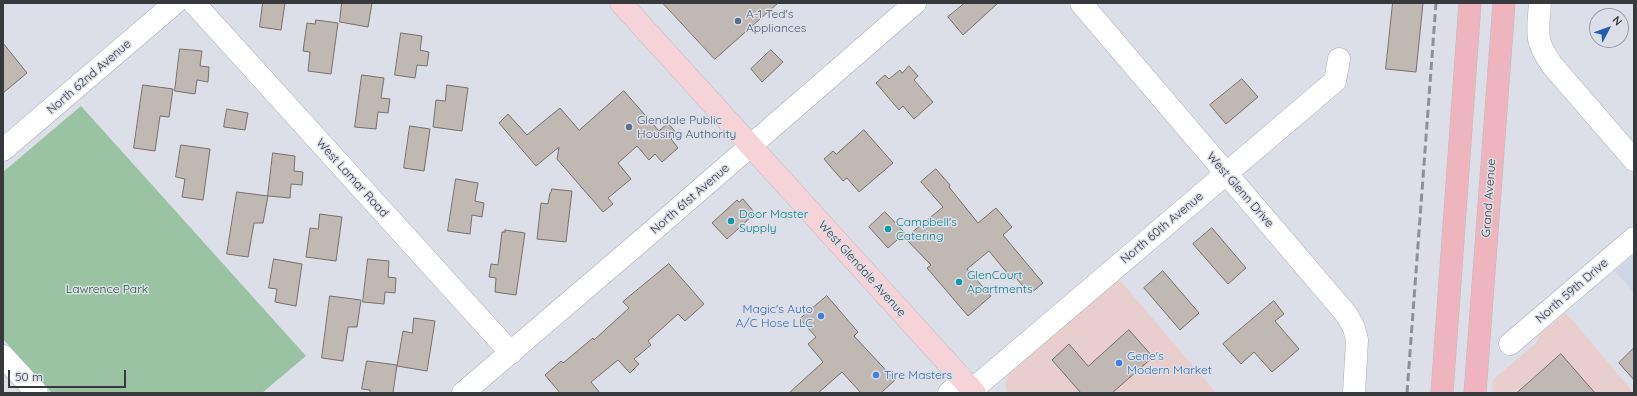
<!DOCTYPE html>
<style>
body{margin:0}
#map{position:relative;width:1637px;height:396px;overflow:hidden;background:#dcdfe7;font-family:Quicksand,sans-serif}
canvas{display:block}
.frame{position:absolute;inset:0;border:4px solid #38393c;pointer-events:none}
.north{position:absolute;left:1589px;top:8px;width:40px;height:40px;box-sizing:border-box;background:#dcdfe7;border:1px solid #9a9da3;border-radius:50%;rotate:49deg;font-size:11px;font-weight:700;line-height:16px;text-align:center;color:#38393c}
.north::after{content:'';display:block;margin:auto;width:14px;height:18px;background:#215eb0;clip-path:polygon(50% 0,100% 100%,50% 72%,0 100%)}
.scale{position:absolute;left:8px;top:370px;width:118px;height:18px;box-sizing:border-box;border:2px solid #38393c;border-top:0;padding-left:5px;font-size:12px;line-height:14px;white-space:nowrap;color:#38393c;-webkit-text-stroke:3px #dcdfe7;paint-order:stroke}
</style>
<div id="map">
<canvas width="1637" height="396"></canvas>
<div class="frame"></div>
<div class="north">N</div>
<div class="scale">50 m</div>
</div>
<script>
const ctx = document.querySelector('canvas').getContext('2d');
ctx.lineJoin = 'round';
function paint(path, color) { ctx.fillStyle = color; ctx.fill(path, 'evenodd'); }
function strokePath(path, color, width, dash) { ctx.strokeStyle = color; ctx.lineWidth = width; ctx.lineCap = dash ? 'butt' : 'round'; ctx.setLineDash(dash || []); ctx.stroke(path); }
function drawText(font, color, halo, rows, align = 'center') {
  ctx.font = font + ' Quicksand,sans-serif'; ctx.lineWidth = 3; ctx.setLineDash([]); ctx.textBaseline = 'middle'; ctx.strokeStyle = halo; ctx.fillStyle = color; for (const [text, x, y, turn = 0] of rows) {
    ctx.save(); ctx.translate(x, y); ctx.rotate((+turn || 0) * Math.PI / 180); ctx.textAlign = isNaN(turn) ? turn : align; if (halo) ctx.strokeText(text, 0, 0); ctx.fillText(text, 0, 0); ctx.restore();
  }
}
paint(new Path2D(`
 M 1119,279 L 1216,393 L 1007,393 L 1005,383 L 1008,375 Z
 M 1566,313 L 1634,393 L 1492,393 L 1493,380 L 1536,343 L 1540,334 Z`), '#e9cece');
paint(new Path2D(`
 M 1634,254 L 1634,293 L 1615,271 Z`), '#cfd6e5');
paint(new Path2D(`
 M 81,106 L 306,356 L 262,393 L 52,393 L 3,339 L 3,172 Z`), '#99c3a3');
const building = new Path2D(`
 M 263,3 L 285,3 L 281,30 L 260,27 Z
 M 342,3 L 372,3 L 368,27 L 340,22 Z
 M 663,3 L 778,3 L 715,59 Z
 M 965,3 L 998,3 L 963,35 L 948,17 Z
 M 1393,3 L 1423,3 L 1416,72 L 1386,69 Z
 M 316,20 L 338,23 L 331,74 L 308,71 L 310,52 L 303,51 L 307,23 L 315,24 Z
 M 401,33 L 422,36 L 420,50 L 429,52 L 427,66 L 417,65 L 415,78 L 395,75 Z
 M 3,43 L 27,73 L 3,93 Z
 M 180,49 L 202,51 L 200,66 L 209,67 L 208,82 L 197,80 L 195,94 L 175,91 Z
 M 771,50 L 783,62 L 762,82 L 751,69 Z
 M 909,66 L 918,76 L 914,80 L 933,102 L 914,119 L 903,106 L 899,110 L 876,83 L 885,75 L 889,79 L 900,70 L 902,73 Z
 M 362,75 L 384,78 L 381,98 L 390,99 L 388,113 L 378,112 L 376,129 L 355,127 Z
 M 1242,79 L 1258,97 L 1226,124 L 1210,105 Z
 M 143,85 L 173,89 L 169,117 L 160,116 L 155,151 L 134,148 Z
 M 447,85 L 468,88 L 462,131 L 433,127 L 436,100 L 445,101 Z
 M 624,91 L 659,131 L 668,123 L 677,134 L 671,139 L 678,148 L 662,162 L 655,154 L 649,160 L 637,146 L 618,163 L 631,179 L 608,198 L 613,204 L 603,212 L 557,159 L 559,147 L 536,166 L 499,123 L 508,114 L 527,135 L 560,108 L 579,130 Z
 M 227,109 L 248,113 L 245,130 L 224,127 Z
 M 410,126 L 430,129 L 424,171 L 404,168 Z
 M 864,130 L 893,163 L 859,192 L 847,178 L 843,181 L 824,159 L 833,151 L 836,154 Z
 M 181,145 L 210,149 L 203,200 L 182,197 L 185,179 L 176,177 Z
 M 273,153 L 295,156 L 294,171 L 303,172 L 302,185 L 291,184 L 290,198 L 268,196 Z
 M 936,169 L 950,185 L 949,187 L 978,223 L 996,208 L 1012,227 L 1003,235 L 1043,283 L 1030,294 L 1016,278 L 1013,280 L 989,251 L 967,269 L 991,296 L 968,316 L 927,268 L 931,265 L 905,238 L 943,207 L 921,182 Z
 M 456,179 L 478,183 L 475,201 L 484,203 L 482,217 L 472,215 L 470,234 L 448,231 Z
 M 552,189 L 572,191 L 566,242 L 537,239 L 541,203 L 548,204 L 550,193 L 551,192 Z
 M 237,192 L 268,196 L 263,223 L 254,223 L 248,257 L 227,254 Z
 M 743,199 L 754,212 L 751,215 L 752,216 L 727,239 L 712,223 L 737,200 L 739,202 Z
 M 885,212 L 905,233 L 888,248 L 869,227 Z
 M 320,214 L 342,217 L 336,261 L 306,257 L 310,228 L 318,229 Z
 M 1212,228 L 1246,268 L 1228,284 L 1193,244 Z
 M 505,230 L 525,233 L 516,295 L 495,292 L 496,278 L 489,277 L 491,264 L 498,265 L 502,232 L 505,232 Z
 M 274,259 L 302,264 L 296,306 L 275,302 L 277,289 L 269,288 Z
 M 368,259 L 389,261 L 388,277 L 396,278 L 395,293 L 385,292 L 384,304 L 363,302 Z
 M 669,264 L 704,304 L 685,321 L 678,314 L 648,341 L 651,345 L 634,359 L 639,364 L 630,373 L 618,360 L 591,382 L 600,393 L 560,393 L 545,375 L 561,361 L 563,363 L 593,338 L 594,340 L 629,308 L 623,302 Z
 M 1163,271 L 1199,313 L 1180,330 L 1144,288 Z
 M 330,296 L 361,300 L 357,327 L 348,327 L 343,361 L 322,358 Z
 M 827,296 L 858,332 L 854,336 L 895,380 L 881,393 L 861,393 L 842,372 L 818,393 L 789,393 L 823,362 L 808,344 L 816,337 L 800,319 Z
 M 1274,301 L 1284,314 L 1275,321 L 1299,349 L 1272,372 L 1254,352 L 1241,364 L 1223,344 Z
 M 414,318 L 435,321 L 427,371 L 397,366 L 403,331 L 412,333 Z
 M 1129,330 L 1153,357 L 1112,393 L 1081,393 L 1052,360 L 1069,344 L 1088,366 Z
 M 1634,348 L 1634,380 L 1619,363 Z
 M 1561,354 L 1595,393 L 1517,393 Z
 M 367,361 L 397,365 L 393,393 L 370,393 L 370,390 L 362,389 Z`);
paint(building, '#c0b8b3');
strokePath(building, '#77706b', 1);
const minor = new Path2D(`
 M 194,3 L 511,353
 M 1081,3 L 1347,315 L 1354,328 L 1357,340 L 1354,393
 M 1540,3 C 1538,32 1534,40 1552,65 L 1634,160
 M 3,150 L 175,3
 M 1510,344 L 1634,238
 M 3,356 L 37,393
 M 972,390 L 1335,81 L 1339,59
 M 463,393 L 649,234 L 915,3
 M 949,393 L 963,380`);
const major = new Path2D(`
 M 621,3 L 975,393`);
const highway = new Path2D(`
 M 1442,393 L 1470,3
 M 1475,393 L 1504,3`);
strokePath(minor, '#aaaeb5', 23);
strokePath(major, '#bbbcbd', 23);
strokePath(highway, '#bbbcbd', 23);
strokePath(minor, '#fff', 22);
strokePath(major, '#f5d3d9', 22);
strokePath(highway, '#eeb5bf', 22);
strokePath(new Path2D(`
 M 1407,393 L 1436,3`), '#8e9096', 3, [8, 4]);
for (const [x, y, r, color] of [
 [738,21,4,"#5c6f8a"],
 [629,127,4,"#5c6f8a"],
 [731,221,4,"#0f9aa8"],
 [888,229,4,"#0f9aa8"],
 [959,282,4,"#0f9aa8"],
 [821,316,4,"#3f7fe0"],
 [1119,363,4,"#3f7fe0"],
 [876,375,4,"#3f7fe0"]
]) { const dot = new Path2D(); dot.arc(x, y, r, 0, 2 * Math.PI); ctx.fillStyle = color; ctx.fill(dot); strokePath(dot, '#dcdfe7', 1.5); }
drawText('12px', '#4e5e75', '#dcdfe7', [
 ["A-1 Ted's",746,14],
 ["Appliances",746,28],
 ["Glendale Public",637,120],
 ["Housing Authority",637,134]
], 'left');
drawText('12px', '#38393c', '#dcdfe7', [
 ["North 62nd Avenue",89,77,-41],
 ["West Lamar Road",352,178,48],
 ["West Glenn Drive",1240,190,49],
 ["Grand Avenue",1489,198,-86],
 ["North 61st Avenue",690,199,-41],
 ["North 60th Avenue",1162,228,-40],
 ["West Glendale Avenue",862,269,48],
 ["North 59th Drive",1572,291,-41]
]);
drawText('12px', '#0d838f', '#dcdfe7', [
 ["Door Master",739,214],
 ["Supply",739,228],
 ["Campbell's",896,222],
 ["Catering",896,236],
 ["GlenCourt",967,275],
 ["Apartments",967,289]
], 'left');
drawText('12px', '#185b32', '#dcdfe7', [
 ["Lawrence Park",107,289]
]);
drawText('12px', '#366cbe', '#dcdfe7', [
 ["Magic's Auto",813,309,"right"],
 ["A/C Hose LLC",813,323,"right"],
 ["Gene's",1127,356],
 ["Modern Market",1127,370],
 ["Tire Masters",884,375]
], 'left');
</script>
